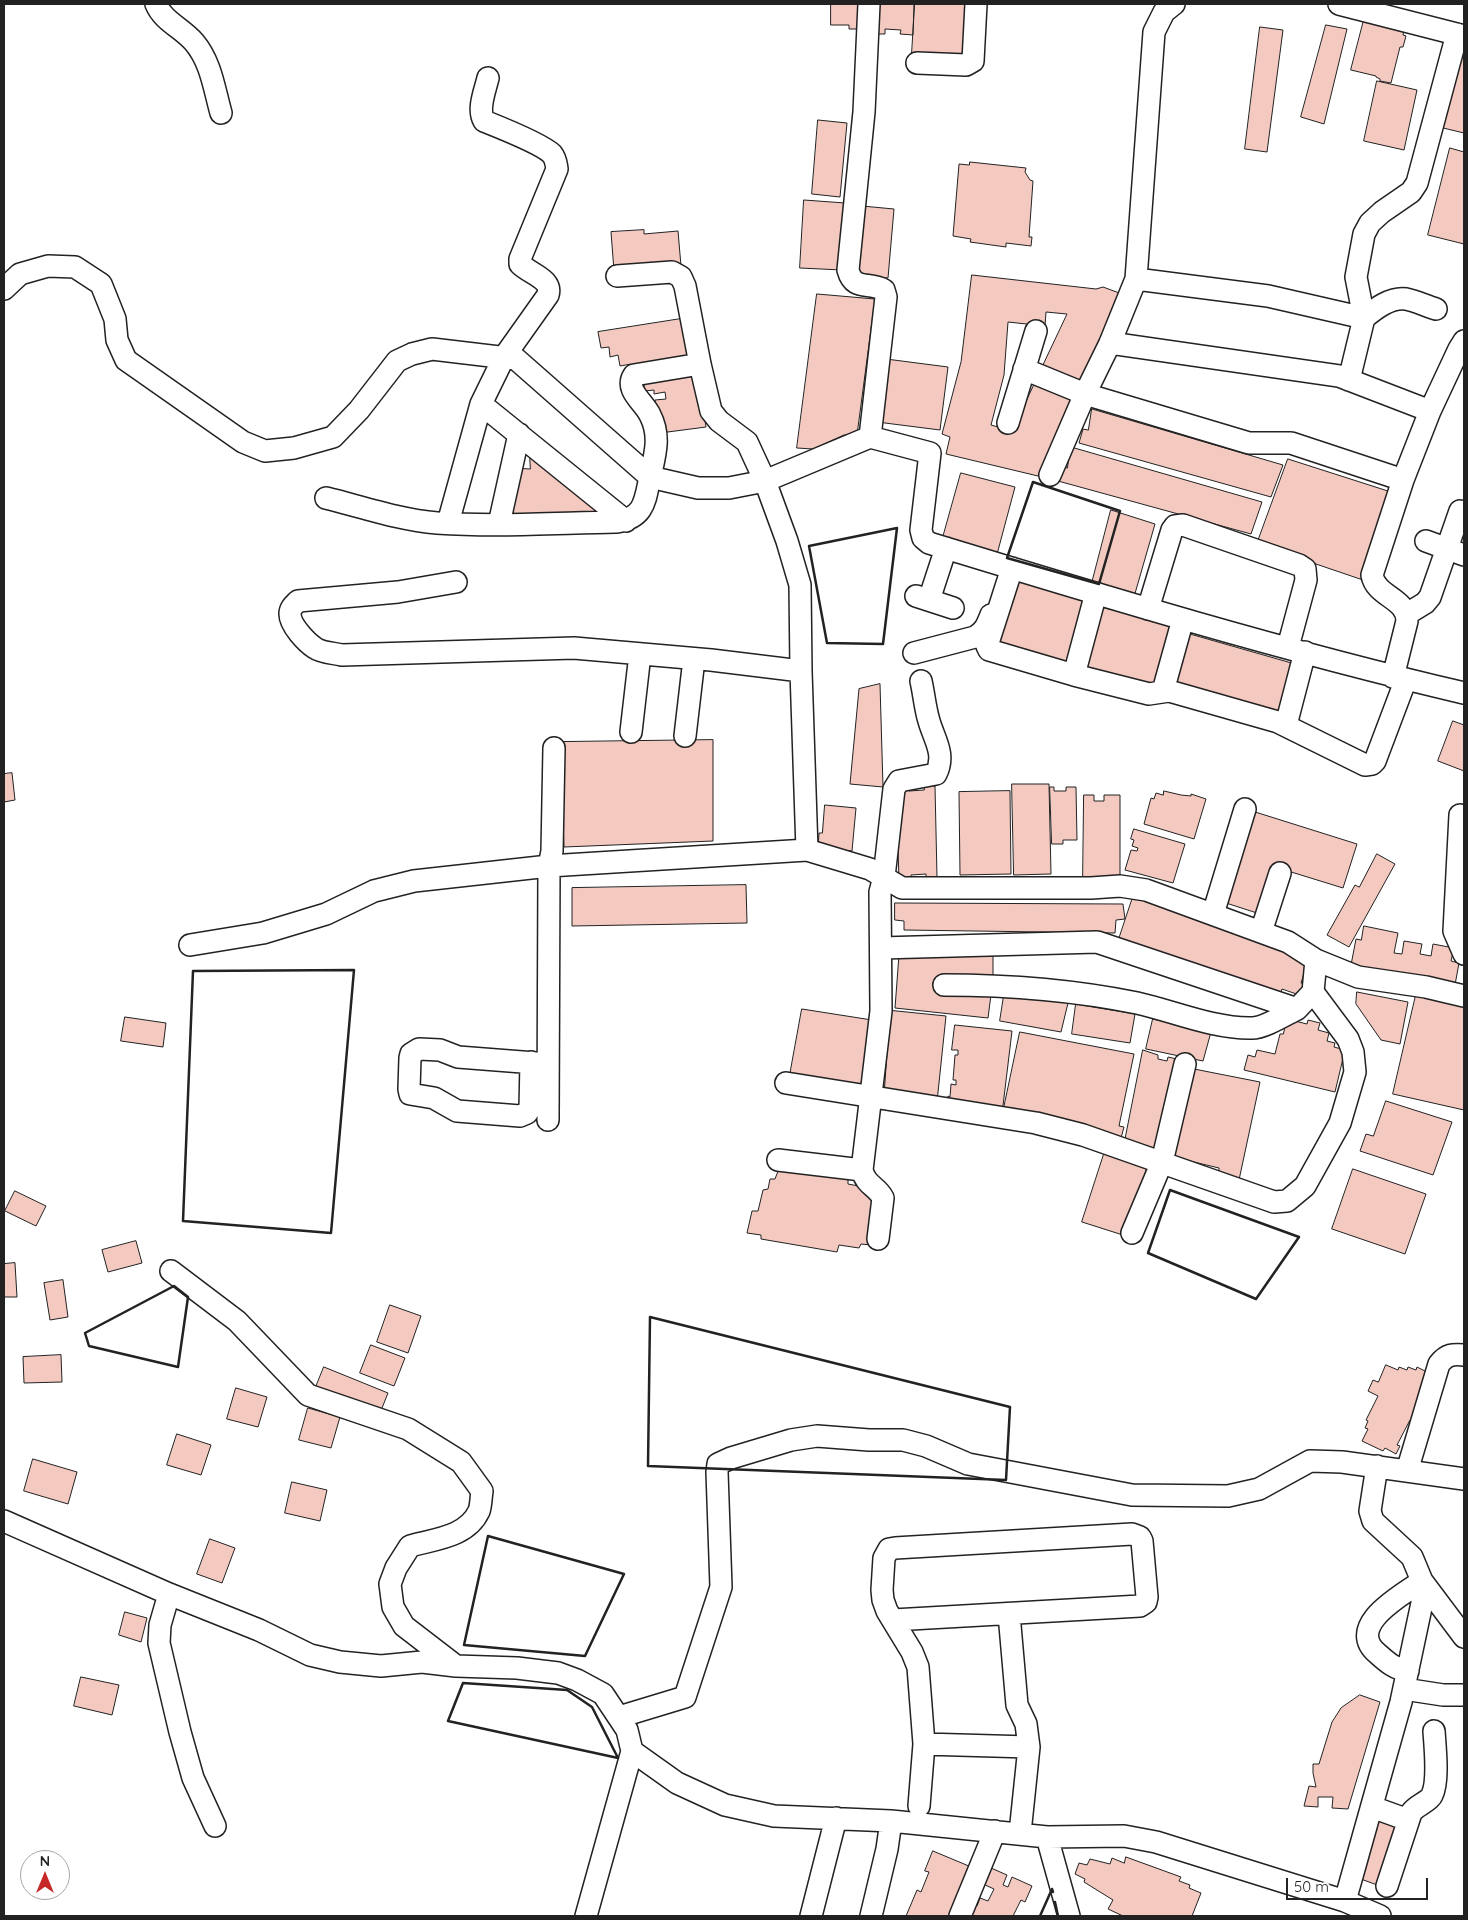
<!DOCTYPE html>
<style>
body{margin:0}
#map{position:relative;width:1468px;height:1920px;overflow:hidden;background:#fff;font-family:Quicksand,sans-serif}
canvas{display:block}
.frame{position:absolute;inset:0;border:5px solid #222;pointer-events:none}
.north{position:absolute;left:20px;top:1850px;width:50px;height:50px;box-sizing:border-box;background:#fff;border:1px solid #a7a7a7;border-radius:50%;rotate:0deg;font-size:14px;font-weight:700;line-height:20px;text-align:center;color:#222}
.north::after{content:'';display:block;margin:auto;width:18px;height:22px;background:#c62828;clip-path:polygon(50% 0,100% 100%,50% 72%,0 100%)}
.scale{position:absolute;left:1286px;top:1878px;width:142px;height:22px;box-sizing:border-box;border:2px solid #222;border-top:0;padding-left:6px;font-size:15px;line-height:18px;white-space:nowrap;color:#222;-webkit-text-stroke:4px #fff;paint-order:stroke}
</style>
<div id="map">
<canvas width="1468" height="1920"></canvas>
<div class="frame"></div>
<div class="north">N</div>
<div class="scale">50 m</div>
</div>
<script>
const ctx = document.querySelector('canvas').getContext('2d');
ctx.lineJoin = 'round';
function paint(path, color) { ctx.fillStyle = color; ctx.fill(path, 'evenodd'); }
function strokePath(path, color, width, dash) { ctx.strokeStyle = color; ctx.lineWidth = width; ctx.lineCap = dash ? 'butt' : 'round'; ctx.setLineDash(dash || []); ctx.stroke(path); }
const building = new Path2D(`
 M 831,4 L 865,4 L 864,29 L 849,29 L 849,25 L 831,25 Z
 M 875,4 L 914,4 L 913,35 L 900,34 L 901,30 L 885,29 L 885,34 L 874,34 Z
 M 915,4 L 971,4 L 969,58 L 912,53 Z
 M 1366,12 L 1406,23 L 1403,35 L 1406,36 L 1403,47 L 1400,47 L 1391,83 L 1380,81 L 1380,79 L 1376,77 L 1376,76 L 1351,70 Z
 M 1326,25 L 1347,29 L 1324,124 L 1301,117 Z
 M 1260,27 L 1283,30 L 1267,152 L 1245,149 Z
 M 1458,48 L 1464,49 L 1464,133 L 1439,127 Z
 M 1377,81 L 1417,90 L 1404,150 L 1364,141 Z
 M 818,120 L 847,123 L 840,197 L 812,194 Z
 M 1450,148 L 1464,152 L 1464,244 L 1428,235 Z
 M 970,162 L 1026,168 L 1025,172 L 1030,180 L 1033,181 L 1029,237 L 1032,237 L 1031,246 L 1006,243 L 1006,247 L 970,242 L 971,239 L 953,236 L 959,164 L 969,165 Z
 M 804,200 L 845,203 L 842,270 L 800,268 Z
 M 862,206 L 894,209 L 888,278 L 856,275 Z
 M 644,230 L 644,234 L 678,231 L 681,266 L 614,271 L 611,232 Z
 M 972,275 L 1096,289 L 1103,287 L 1122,294 L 1080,387 L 1041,369 L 1067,314 L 1046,312 L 1045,326 L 1008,322 L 1004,375 L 991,425 L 1012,431 L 1036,380 L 1075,399 L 1038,476 L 946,454 L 950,437 L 942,434 L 961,362 Z
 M 817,294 L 875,299 L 857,435 L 844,435 L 813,449 L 797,448 Z
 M 687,318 L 692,360 L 632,369 L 631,364 L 620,366 L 618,355 L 610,357 L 609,347 L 601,348 L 598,332 Z
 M 886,359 L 948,367 L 940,430 L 877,422 Z
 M 698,369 L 706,427 L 660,433 L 655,400 L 666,399 L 665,392 L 654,394 L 654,390 L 645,391 L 643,379 Z
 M 1092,409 L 1283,465 L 1271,497 L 1079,443 L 1083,429 L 1088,430 Z
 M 1071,447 L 1262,502 L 1251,534 L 1058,481 L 1062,466 L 1067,468 Z
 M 530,456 L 543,456 L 542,467 L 559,468 L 604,504 L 603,519 L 506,520 L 513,468 L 530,469 Z
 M 1288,459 L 1391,492 L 1363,580 L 1257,544 Z
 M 961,473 L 1015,487 L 996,558 L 942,541 Z
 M 1111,510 L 1155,524 L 1134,597 L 1092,583 Z
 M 1013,577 L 1089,601 L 1070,669 L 991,646 Z
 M 1096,606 L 1178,625 L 1161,689 L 1080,671 Z
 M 1183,632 L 1295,664 L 1280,720 L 1167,689 Z
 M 880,684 L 883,787 L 850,784 L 859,689 Z
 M 1453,721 L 1464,725 L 1464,771 L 1438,761 Z
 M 713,740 L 713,841 L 564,847 L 560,742 Z
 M 12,773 L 15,800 L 4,802 L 4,774 Z
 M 1012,784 L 1049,784 L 1051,874 L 1014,875 Z
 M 924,786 L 935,786 L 937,877 L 926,878 L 926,874 L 911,875 L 911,879 L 899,880 L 896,787 L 909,787 L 909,791 L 924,790 Z
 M 1050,787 L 1054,787 L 1054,791 L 1066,791 L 1066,787 L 1076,787 L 1077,840 L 1063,840 L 1063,844 L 1052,844 Z
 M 1010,791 L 1011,874 L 960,875 L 959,792 Z
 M 1164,791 L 1181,795 L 1191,796 L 1191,794 L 1206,799 L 1194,839 L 1144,824 L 1151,798 L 1154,799 L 1156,793 L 1163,795 Z
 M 1084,795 L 1094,795 L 1094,801 L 1104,801 L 1104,795 L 1120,795 L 1120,880 L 1083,880 Z
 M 825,805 L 856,808 L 852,851 L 818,848 L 819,833 L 822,833 Z
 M 1252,811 L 1357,844 L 1343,888 L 1275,867 L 1260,914 L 1223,902 Z
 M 1134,829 L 1185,844 L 1173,883 L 1125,870 L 1131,850 L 1137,851 L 1138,848 L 1132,846 L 1134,840 L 1131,839 Z
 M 1377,854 L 1395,864 L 1349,947 L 1327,935 L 1355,885 L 1359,887 Z
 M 746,885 L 747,923 L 572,926 L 572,888 Z
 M 1133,897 L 1308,961 L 1301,983 L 1308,985 L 1305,997 L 1282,989 L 1280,994 L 1118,942 Z
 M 895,903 L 1123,904 L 1125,919 L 1116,920 L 1115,933 L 904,930 L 904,921 L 895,920 Z
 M 1364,926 L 1398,933 L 1394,953 L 1402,954 L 1404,941 L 1422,944 L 1420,954 L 1431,956 L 1433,944 L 1454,948 L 1451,961 L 1459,963 L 1455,985 L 1351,965 L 1356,939 L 1361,940 Z
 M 993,954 L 993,979 L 988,1018 L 895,1008 L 899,955 Z
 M 1005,989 L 1069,999 L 1061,1032 L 1000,1021 Z
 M 1357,992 L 1408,1002 L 1400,1044 L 1381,1040 L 1356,1004 Z
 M 1416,995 L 1464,1006 L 1464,1110 L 1393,1094 Z
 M 1076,1004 L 1135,1014 L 1130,1043 L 1072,1034 Z
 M 802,1009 L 872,1020 L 861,1088 L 790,1075 Z
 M 887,1010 L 946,1016 L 937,1102 L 884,1096 L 889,1023 Z
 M 125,1017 L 166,1023 L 163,1047 L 121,1041 Z
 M 1153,1019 L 1211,1032 L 1203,1061 L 1146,1049 Z
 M 1287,1019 L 1307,1024 L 1308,1020 L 1320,1023 L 1318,1030 L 1329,1033 L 1327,1041 L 1335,1043 L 1334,1047 L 1345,1050 L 1335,1092 L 1244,1070 L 1248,1055 L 1255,1057 L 1257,1050 L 1275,1054 L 1280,1034 L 1283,1034 Z
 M 955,1025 L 1012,1031 L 1002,1114 L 947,1107 L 948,1096 L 950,1097 L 951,1084 L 956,1085 L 956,1080 L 953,1080 L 955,1055 L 958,1055 L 958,1050 L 952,1050 Z
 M 1020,1032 L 1134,1054 L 1119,1126 L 1124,1127 L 1121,1138 L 1004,1108 Z
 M 1143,1050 L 1158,1055 L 1158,1059 L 1167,1061 L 1168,1057 L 1181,1060 L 1161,1152 L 1125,1141 Z
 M 1189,1068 L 1260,1082 L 1239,1180 L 1219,1175 L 1219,1168 L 1173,1157 Z
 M 1386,1101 L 1452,1122 L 1433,1175 L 1360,1151 L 1366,1134 L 1373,1136 Z
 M 1105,1151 L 1148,1164 L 1126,1236 L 1082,1222 Z
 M 1353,1169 L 1426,1194 L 1405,1254 L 1332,1229 Z
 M 800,1170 L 848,1177 L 848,1184 L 864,1187 L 863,1193 L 878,1196 L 871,1245 L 861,1244 L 859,1248 L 839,1245 L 837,1252 L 761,1239 L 761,1235 L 747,1233 L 752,1211 L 758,1211 L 763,1190 L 768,1189 L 770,1179 L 775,1179 L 778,1171 L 800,1173 Z
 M 15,1191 L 46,1206 L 36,1226 L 5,1211 Z
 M 136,1241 L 142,1263 L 108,1272 L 102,1250 Z
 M 15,1263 L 17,1297 L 4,1297 L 4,1264 Z
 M 63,1280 L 68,1317 L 50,1320 L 44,1283 Z
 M 390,1305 L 421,1316 L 408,1353 L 377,1342 Z
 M 371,1345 L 405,1358 L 394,1386 L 360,1373 Z
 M 61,1355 L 62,1382 L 24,1383 L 23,1357 Z
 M 1386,1365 L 1398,1370 L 1399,1367 L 1407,1370 L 1408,1367 L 1416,1370 L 1417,1367 L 1431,1374 L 1415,1407 L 1418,1408 L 1412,1421 L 1410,1420 L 1397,1445 L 1400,1446 L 1396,1454 L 1385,1448 L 1383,1451 L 1362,1441 L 1368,1429 L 1365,1428 L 1368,1421 L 1366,1420 L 1378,1396 L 1368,1391 L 1373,1380 L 1378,1382 Z
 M 324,1367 L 388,1393 L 380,1413 L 316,1387 Z
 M 236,1388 L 267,1397 L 258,1427 L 227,1419 Z
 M 308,1408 L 340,1417 L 331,1448 L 299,1440 Z
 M 177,1434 L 211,1445 L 201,1475 L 167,1465 Z
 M 33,1459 L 77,1472 L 68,1504 L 24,1491 Z
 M 292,1482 L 327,1490 L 320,1521 L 285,1513 Z
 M 210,1539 L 235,1548 L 222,1583 L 197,1574 Z
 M 125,1612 L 147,1618 L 141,1642 L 119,1635 Z
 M 81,1677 L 119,1685 L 112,1715 L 74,1706 Z
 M 1360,1695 L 1380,1702 L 1348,1809 L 1332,1808 L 1333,1797 L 1318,1797 L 1318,1807 L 1304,1806 L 1309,1786 L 1316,1787 L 1313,1773 L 1313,1764 L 1319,1764 L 1332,1722 L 1341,1708 Z
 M 1381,1812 L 1404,1826 L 1380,1886 L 1358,1878 Z
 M 933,1851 L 976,1869 L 957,1916 L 906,1916 L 917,1890 L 921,1892 L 929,1872 L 925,1871 Z
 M 1126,1857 L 1181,1877 L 1179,1881 L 1190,1885 L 1189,1888 L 1201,1893 L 1192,1916 L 1123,1916 L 1108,1909 L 1113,1900 L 1084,1882 L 1085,1879 L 1075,1874 L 1079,1863 L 1087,1865 L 1090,1859 L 1110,1864 L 1112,1858 L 1124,1863 Z
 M 991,1868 L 1007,1875 L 1003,1885 L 1008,1887 L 1012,1877 L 1032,1886 L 1025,1902 L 1021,1900 L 1013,1916 L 969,1916 L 974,1905 L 977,1906 L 980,1898 L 988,1901 L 994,1889 L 983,1884 Z`);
paint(building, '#f3c9c0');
strokePath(building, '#222', 1);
const minor = new Path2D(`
 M 156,4 C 163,21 182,28 194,42 C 211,62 214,88 221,113
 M 869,4 L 864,112 L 848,270 C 854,292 869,281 884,290 L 886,297 L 870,437
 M 1174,4 L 1164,12 L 1154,32 L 1136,279 L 1268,296 L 1364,318
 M 1339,4 L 1464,36
 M 917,63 L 966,65 L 973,61 L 976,4
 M 617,276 L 672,272 L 681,277 L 685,286 L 700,364 L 711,411 L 719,421 L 747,442 L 765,481 L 870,437 L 930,453 L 921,530 L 923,538 L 929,543 C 1106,597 1284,651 1464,693
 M 1136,279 L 1110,343 L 1085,394 L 1249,443 L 1291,443 L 1403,480
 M 4,289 L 20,274 L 48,266 L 75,267 L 101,284 L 115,319 L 117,340 L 126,360 L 243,442 L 265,451 L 294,448 L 333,437 L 359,410 L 397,361 L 412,354 L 432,349 L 516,359 L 650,477 C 655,455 661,436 650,415 C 644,402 624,390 634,375 L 700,364
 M 1364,318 C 1375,309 1390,297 1406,299 C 1416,301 1426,306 1436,309
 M 1110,343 L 1339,376 L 1430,411
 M 1024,369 L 1085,394 L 1050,475
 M 1349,380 L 1364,318 L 1356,277 L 1364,234 L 1370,223 L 1382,212 L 1411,192 L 1417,183 L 1457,34
 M 481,404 L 626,521
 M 1008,423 L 1036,331
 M 326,498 C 362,507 400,520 437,523 C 497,527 557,523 616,522 C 645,518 645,500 650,477 L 698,488 L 729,488 L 765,481 L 787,541 L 800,585 L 801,671 L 807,850
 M 448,523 L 481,404 L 504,357 L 548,295 C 553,279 530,274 520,264 L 520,259 L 557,169 C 556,163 556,159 552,154 C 542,144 499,127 484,121 C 477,109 485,91 488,78
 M 499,524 L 519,434
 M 1426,541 L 1464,555
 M 1012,568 L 987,646 L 989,650 L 1074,675 L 1149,694 L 1169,691 L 1278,722 L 1365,765 L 1372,764 L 1375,761 L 1406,679
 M 456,582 L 398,592 L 298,601 C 294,605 290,608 290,614 C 290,625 306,642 315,648 C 322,653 334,653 342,655 L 574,648 L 711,660 L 801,671
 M 916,596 L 953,608
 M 929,600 L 946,548
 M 1148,609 L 1172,530 L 1175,526 L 1183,525 L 1299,565 L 1305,569 L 1306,580 L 1288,647
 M 1407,614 L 1425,603 L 1430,597 L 1460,511
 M 914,653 L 975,637 C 985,631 987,625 991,615
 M 1074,675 L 1096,593
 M 1393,677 L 1407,621 C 1407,598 1376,597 1372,575 L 1403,480 L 1430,411 L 1459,349 L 1464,341
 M 1163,691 L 1183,619
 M 1286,725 L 1305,652
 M 631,732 L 640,654
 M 685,736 L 694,659
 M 1460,815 L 1454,931 L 1464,954
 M 1213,914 L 1245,809
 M 1261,932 L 1280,873
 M 190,945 L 263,933 L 326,914 L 374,891 L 414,881 L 549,866 L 807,850 L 870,869 L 902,888 L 1091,888 L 1120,886 L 1146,890 L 1288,942 L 1316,960 L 1358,977 L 1426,987 L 1464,996
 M 881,948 L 1097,942 L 1297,1009 L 1313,992
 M 944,985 C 1009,985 1073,990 1137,1003 C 1173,1011 1214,1029 1252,1028 C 1264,1028 1285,1015 1297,1009
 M 531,1062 L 530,1108 L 527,1113 L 520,1116 L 457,1111 L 434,1098 L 410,1094 L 409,1089 L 410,1058 L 411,1054 L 419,1049 L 440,1050 L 458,1057 L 548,1064
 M 786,1083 L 1036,1123 L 1083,1135 L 1274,1202 L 1287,1201 L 1305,1186 L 1340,1123 L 1355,1072 L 1353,1052 L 1348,1039 L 1313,992 L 1316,960
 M 548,1120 L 549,866 L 552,851 L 554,748
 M 778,1160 L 862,1170
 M 1132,1233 L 1162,1162 L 1185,1064
 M 878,1239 L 883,1198 C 877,1186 866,1186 862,1170 L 881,1011 L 880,892 L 884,877 L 894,789 L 899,781 L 936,774 C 946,754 934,739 929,721 C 925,708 924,694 921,681
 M 171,1271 L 237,1321 L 308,1395 L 408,1429 L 461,1462 L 482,1491 C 481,1497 481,1506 479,1511 C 467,1537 435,1539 410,1546 L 396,1568 L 390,1584 L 393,1607 L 404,1626 L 456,1666
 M 1407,1471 L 1439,1364 C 1447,1354 1453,1354 1464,1355
 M 4,1521 L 169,1594 L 259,1630 L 310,1655 L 340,1662 L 381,1666 L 422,1662 L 456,1666 L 517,1668 L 558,1673 L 577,1680 L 603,1694 L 627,1730 L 632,1751 L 677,1783 L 725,1805 L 774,1816 L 891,1821 L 1047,1837 L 1124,1836 L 1156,1842 L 1345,1901 L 1380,1916
 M 169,1594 L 160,1625 L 159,1643 L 180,1732 L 193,1778 L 215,1826
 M 1009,1614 L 1017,1705 L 1026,1724 L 1029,1747 L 1020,1833
 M 893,1620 L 1140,1606 L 1146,1602 L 1147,1597 L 1142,1541 L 1140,1537 L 1132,1534 L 895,1548 L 889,1549 L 884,1558 L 882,1590 L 883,1600 L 887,1611 L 912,1652 L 918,1667 L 924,1744 L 919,1806
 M 1408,1671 C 1395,1669 1388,1663 1378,1654 C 1344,1626 1402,1595 1422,1581 L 1464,1637
 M 1404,1689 L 1443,1695 L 1464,1695
 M 619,1717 L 685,1697 L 721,1587 L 717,1472 L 718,1464 L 731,1458 L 791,1440 L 817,1436 L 869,1440 L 903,1440 L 926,1446 L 968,1464 L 1132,1495 L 1228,1496 L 1259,1489 L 1310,1461 L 1342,1462 L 1464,1479
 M 924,1744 L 1029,1747
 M 1372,1807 L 1408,1820
 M 1047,1837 L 1069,1916
 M 1387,1886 L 1411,1813 C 1416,1805 1429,1802 1432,1795 C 1439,1781 1435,1747 1434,1731
 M 1345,1901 L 1401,1702 L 1422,1603 L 1422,1581 L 1412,1557 L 1373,1521 L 1370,1511 L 1377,1466
 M 586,1916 L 632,1751
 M 811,1916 L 836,1818
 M 871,1916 L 887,1849 L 891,1821
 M 960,1916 L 995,1831`);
strokePath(minor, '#222', 24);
strokePath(minor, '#fff', 21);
strokePath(new Path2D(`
 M 1033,482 L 1120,511 L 1099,584 L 1007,558 Z
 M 897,528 L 883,644 L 827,643 L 809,546 Z
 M 354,970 L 331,1233 L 183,1221 L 193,971 Z
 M 1170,1190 L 1299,1237 L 1256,1299 L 1148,1253 Z
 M 174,1286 L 188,1297 L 178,1367 L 89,1346 L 85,1333 Z
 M 650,1317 L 1010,1407 L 1006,1480 L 648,1466 Z
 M 488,1536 L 624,1574 L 585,1656 L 464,1645 Z
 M 463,1683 L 567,1690 L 592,1707 L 618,1758 L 448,1721 Z
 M 1055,1902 L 1058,1916
 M 1040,1916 L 1052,1889 L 1053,1892`), '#222', 2.5);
</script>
